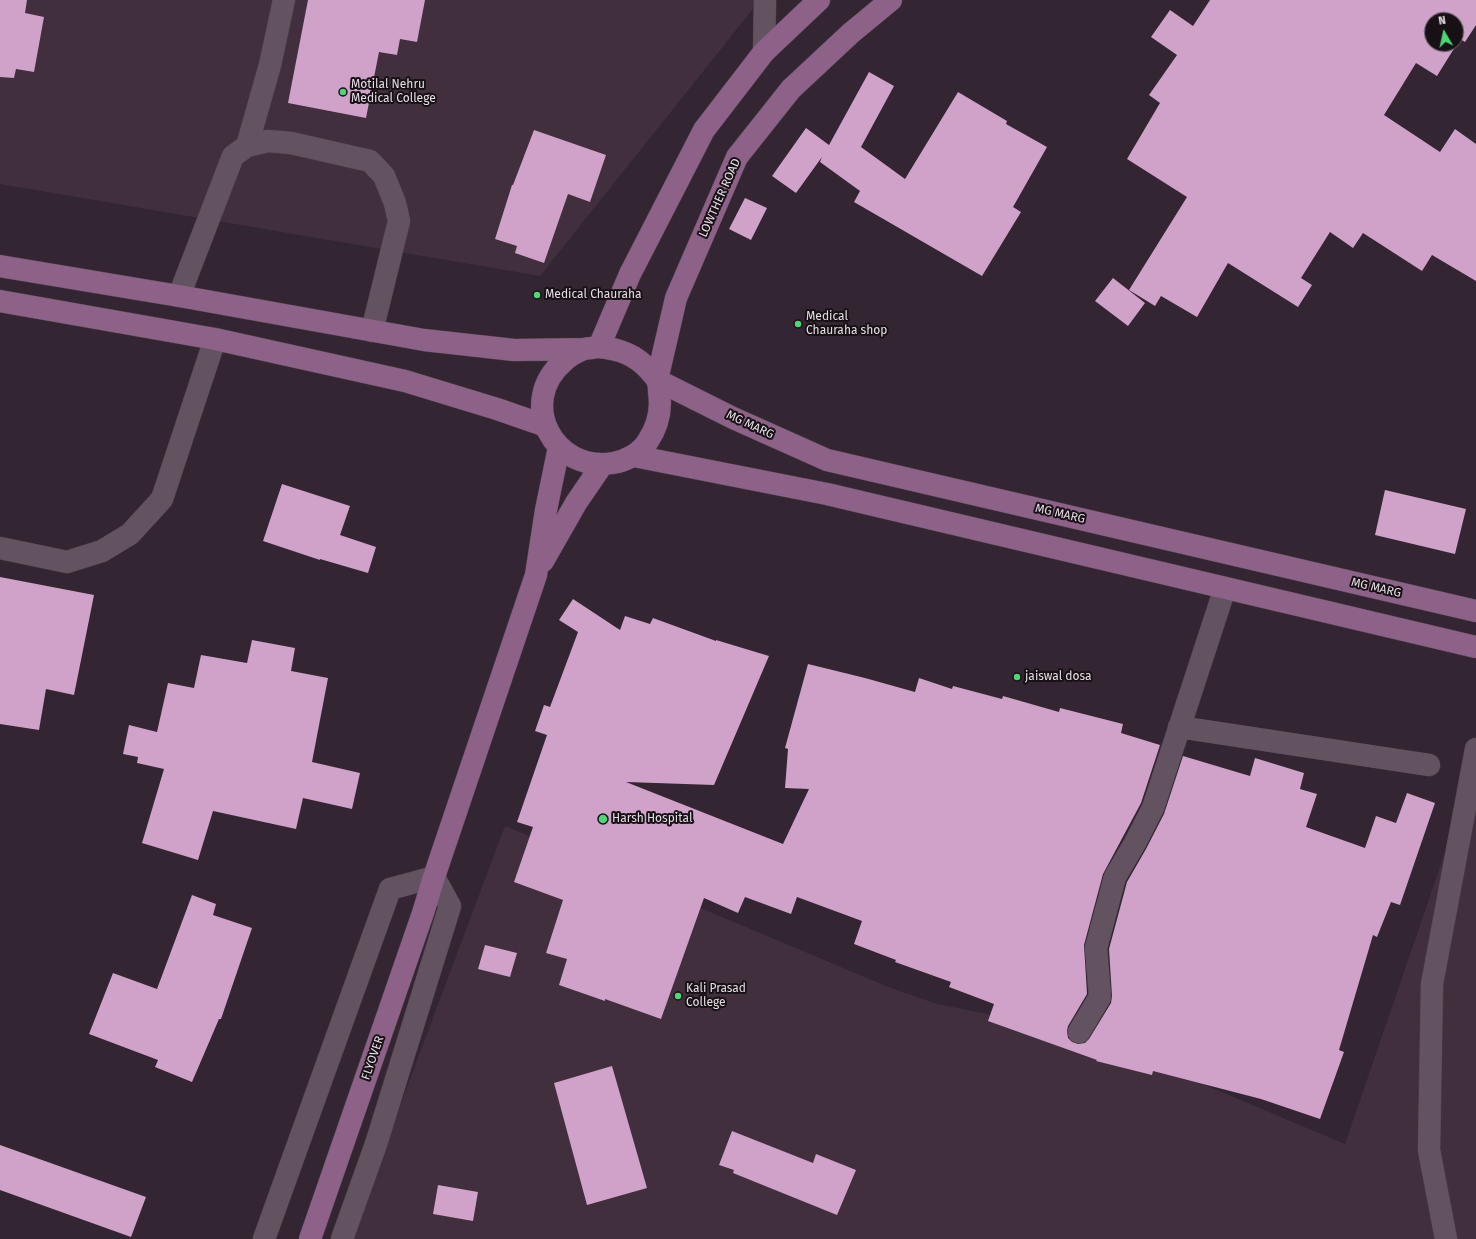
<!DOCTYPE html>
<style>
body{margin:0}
#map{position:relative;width:1476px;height:1239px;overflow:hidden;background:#332531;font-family:"Fira Sans",sans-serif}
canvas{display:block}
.north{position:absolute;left:1424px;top:12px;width:40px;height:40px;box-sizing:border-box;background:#171116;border:1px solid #696268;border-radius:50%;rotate:351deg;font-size:11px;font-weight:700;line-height:16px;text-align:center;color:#e5dce4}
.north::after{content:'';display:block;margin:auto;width:14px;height:18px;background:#4dd676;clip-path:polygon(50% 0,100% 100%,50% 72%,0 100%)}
</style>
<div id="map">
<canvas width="1476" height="1239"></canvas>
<div class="north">N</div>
</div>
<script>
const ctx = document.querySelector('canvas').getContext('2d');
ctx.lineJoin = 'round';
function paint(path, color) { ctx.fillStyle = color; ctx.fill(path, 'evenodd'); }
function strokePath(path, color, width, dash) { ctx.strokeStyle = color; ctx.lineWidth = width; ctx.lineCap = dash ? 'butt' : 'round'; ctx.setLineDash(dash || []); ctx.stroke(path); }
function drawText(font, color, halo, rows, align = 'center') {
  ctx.font = font + ' "Fira Sans",sans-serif'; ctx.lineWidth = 4; ctx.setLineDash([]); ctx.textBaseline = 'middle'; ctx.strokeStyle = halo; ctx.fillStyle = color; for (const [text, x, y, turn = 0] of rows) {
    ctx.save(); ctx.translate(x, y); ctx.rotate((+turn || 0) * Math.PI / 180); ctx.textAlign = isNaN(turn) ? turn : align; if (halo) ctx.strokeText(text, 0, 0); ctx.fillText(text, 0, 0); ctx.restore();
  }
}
paint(new Path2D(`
 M 0,0 L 760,0 L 540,276 L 0,184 Z
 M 1476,762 L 1476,1239 L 350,1239 L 505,826 L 891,988 L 937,1004 L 1079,1032 L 1345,1144 Z`), '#412f3e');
paint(new Path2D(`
 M 0,0 L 27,0 L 25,13 L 44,17 L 34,72 L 16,69 L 14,78 L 0,77 Z
 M 308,0 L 425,0 L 417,42 L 400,39 L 397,55 L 379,52 L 366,118 L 288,103 Z
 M 1210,0 L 1476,0 L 1476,25 L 1465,42 L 1460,39 L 1437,76 L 1416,63 L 1384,115 L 1440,152 L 1455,129 L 1476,144 L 1476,281 L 1432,255 L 1422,271 L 1363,233 L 1353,248 L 1330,232 L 1301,278 L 1312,285 L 1298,307 L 1228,263 L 1197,317 L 1161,296 L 1155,306 L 1129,290 L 1187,197 L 1127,159 L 1160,103 L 1149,95 L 1177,55 L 1151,37 L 1170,10 L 1193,26 ZM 1432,20 L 1456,20 L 1456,44 L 1432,44 Z
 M 869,72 L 894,86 L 861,147 L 905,179 L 958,92 L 1007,121 L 1006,124 L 1047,147 L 1013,207 L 1021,212 L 982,276 L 854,202 L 860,191 L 820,162 L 822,157 L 796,193 L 772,176 L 806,128 L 829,145 Z
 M 534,130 L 606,155 L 590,202 L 568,194 L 544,263 L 515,253 L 517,246 L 495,239 L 512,185 L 513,185 Z
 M 745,198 L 767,208 L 751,240 L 729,229 Z
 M 1113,278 L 1145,303 L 1128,326 L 1095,301 Z
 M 282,484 L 350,506 L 340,535 L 376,547 L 368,573 L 320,559 L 320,560 L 263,541 Z
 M 1385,490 L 1466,509 L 1455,554 L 1375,535 Z
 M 0,577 L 94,595 L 74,695 L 46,689 L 39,730 L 0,724 Z
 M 573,599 L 620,630 L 625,616 L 650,624 L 653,618 L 716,641 L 716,640 L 769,656 L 714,785 L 626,782 L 783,844 L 809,789 L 785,788 L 788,749 L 785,748 L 808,664 L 865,678 L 915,692 L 919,678 L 952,689 L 953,686 L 1002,699 L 1003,696 L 1059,712 L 1060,708 L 1123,724 L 1121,733 L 1160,745 L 1141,803 L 1103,874 L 1084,945 L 1087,994 L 1068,1026 L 1067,1031 L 1068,1038 L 1072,1042 L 1078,1044 L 1085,1043 L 1089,1039 L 1111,1003 L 1112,996 L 1109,949 L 1127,882 L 1146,849 L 1164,814 L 1183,756 L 1250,776 L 1255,758 L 1304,773 L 1300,789 L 1317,794 L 1306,827 L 1365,848 L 1376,816 L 1396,823 L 1407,793 L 1435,803 L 1400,905 L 1391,902 L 1377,937 L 1373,935 L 1339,1050 L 1344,1052 L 1320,1119 L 1261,1099 L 1153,1071 L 1152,1075 L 1096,1061 L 1097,1060 L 988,1021 L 994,1004 L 949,987 L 951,982 L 895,962 L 896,960 L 854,944 L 862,921 L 797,897 L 791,914 L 745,897 L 738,913 L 704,898 L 661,1019 L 605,999 L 605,1001 L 559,985 L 567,959 L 546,953 L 563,900 L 514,882 L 533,827 L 517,822 L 547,735 L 535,731 L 544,705 L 550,707 L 578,632 L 559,620 Z
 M 252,640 L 295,648 L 291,671 L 328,678 L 312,762 L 360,773 L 352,809 L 303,798 L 296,829 L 213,811 L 198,860 L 142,843 L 164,769 L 137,763 L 138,757 L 123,754 L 129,725 L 157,732 L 168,683 L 194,688 L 201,655 L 247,663 Z
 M 192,895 L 216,904 L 213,915 L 252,928 L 221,1019 L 219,1019 L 192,1082 L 155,1067 L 158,1060 L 89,1034 L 113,973 L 157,989 Z
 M 485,945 L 517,953 L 510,977 L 478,969 Z
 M 612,1066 L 647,1188 L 587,1205 L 554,1083 Z
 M 732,1131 L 813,1163 L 816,1154 L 856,1170 L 837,1215 L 733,1173 L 734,1170 L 719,1165 Z
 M 0,1145 L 146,1197 L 131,1237 L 0,1190 Z
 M 438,1185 L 478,1192 L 473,1221 L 433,1214 Z`), '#d0a1c9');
const minor = new Path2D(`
 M 764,52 L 765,0
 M 247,146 L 270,65 L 284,0
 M 179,296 L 233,156 L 247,146 L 268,141 L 291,143 L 370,161 L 384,176 L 395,203 L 399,221 L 372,331
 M 0,548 L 67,562 L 102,551 L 130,534 L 162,499 L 215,339
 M 1179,727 L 1429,765
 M 1079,1032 L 1100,997 L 1096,948 L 1115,877 L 1135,843 L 1153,808 L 1225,588
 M 264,1239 L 390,889 L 434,877 L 450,906 L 376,1144 L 342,1239
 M 1446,1239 L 1429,1150 L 1432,984 L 1476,749`);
const major = new Path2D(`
 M 891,0 L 851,33 L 791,89 L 737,157 L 676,298 L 657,380 L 733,418 L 827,460 L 1476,611
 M 0,266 L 179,296 L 424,340 L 514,350 L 584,349
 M 0,301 L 215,339 L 405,381 L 497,409 L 546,426
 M 599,347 L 630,274 L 704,130 L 764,52 L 819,0
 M 599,347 C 620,349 636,355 650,371 C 652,374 656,377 657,380 C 659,384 659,389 659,392 C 662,411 658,426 648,441 C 641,453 626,461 613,463 C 553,473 517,402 563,362 C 569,356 576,352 584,349 C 589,348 594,348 599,347 Z
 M 634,456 L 827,494 L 1476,647
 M 543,561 L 576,503 L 602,465
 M 310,1239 L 423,913 L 434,877 L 536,575 L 546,510 L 559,447`);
strokePath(minor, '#50444e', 23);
strokePath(major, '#50444e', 23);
strokePath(minor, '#635360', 22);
strokePath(major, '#8e6188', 22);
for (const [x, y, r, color] of [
 [343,92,4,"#4dd676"],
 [537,295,4,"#4dd676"],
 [798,324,4,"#4dd676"],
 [1017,677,4,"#4dd676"],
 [603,819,5,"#4dd676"],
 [678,996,4,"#4dd676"]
]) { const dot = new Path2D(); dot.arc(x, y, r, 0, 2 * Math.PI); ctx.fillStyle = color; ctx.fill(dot); strokePath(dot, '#171116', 1.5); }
drawText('12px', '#e5dce4', '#171116', [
 ["Motilal Nehru",351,85],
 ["Medical College",351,99],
 ["Medical Chauraha",545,295],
 ["Medical",806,317],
 ["Chauraha shop",806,331],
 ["jaiswal dosa",1025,677],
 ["Harsh Hospital",612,819],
 ["Kali Prasad",686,989],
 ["College",686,1003]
], 'left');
drawText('12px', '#e5dce4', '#171116', [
 ["LOWTHER ROAD",720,198,-66],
 ["MG MARG",750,425,25],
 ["MG MARG",1060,514,13],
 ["MG MARG",1376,588,13],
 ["FLYOVER",373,1058,-71]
]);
</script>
